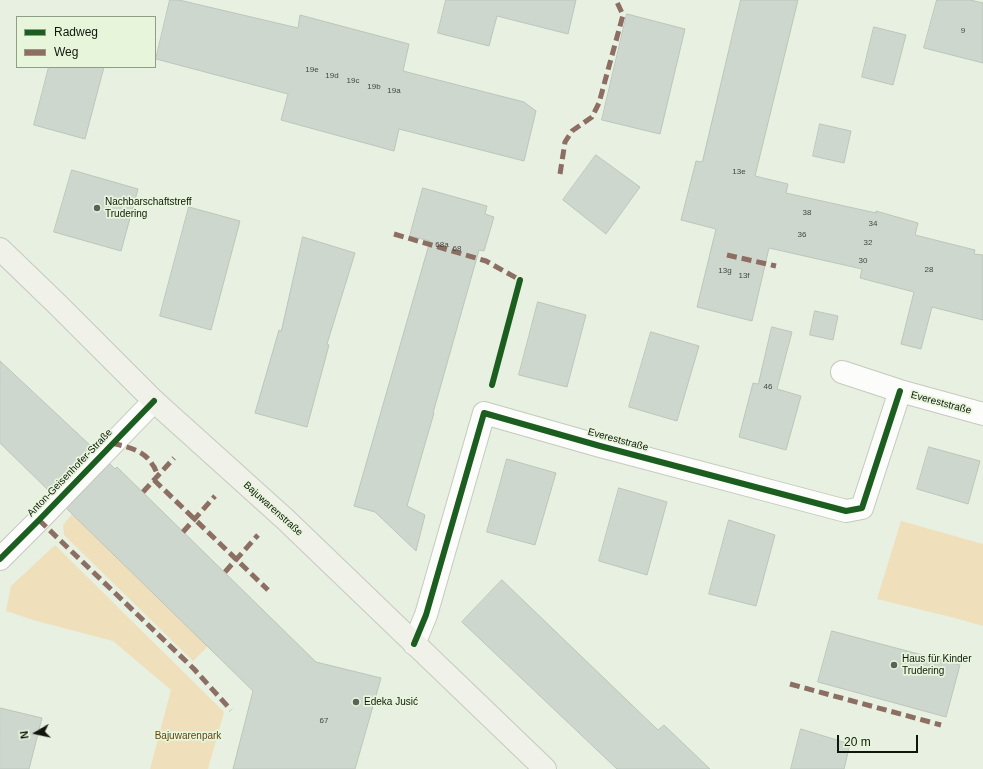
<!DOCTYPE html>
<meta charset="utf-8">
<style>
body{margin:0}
#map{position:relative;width:983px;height:769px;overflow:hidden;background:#e8f0e1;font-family:Helvetica,sans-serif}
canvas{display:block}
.legend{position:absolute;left:16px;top:16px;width:140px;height:52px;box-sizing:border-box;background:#e7f6db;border:1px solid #919c89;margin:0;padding:5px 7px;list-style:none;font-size:12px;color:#11160d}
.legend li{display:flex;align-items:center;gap:8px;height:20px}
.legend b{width:20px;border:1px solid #919c89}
.north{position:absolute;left:16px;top:713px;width:40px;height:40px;-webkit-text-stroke:3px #e7f6db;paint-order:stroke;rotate:261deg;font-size:11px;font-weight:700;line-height:16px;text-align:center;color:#11160d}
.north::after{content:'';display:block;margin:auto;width:14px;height:18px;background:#11160d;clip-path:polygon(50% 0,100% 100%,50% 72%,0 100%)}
.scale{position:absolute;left:837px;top:735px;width:81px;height:18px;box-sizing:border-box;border:2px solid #11160d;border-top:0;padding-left:5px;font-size:12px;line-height:14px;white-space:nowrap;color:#11160d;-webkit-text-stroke:3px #e7f6db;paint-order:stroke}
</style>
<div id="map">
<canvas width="983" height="769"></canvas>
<ul class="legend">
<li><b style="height:5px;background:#1b5e20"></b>Radweg</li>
<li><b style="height:5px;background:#8d6e63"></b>Weg</li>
</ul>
<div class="north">N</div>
<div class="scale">20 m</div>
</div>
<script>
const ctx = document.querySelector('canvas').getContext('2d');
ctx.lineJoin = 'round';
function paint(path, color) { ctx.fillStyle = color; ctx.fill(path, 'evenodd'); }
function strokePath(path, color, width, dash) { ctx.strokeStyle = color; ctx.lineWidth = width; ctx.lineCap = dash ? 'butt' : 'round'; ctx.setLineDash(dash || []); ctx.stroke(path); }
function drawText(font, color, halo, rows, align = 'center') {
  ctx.font = font + ' Helvetica,sans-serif'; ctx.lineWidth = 3.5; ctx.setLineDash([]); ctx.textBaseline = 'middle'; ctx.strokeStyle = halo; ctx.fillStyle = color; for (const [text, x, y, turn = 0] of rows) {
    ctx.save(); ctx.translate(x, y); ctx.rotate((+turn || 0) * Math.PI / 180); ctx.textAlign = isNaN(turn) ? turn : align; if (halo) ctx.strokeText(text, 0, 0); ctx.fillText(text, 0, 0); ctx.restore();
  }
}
paint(new Path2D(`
 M 72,514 L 208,646 L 193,661 L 64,535 L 63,525 Z
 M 901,521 L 983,544 L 983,626 L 955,618 L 877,599 Z
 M 55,545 L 224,712 L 208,769 L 150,769 L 171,690 L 113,641 L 33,620 L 6,611 L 11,586 Z`), '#efdfbb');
const building = new Path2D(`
 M 170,0 L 179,0 L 298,28 L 300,15 L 409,44 L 403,71 L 524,102 L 536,111 L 524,161 L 399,129 L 394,151 L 281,120 L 288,94 L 156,59 Z
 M 446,0 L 576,0 L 568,34 L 497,16 L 489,46 L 438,33 Z
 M 741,0 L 798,0 L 755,176 L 788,184 L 786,193 L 876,213 L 876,211 L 918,223 L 915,235 L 975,250 L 974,254 L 983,255 L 983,320 L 932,307 L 921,349 L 901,344 L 914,292 L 860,278 L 862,269 L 769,248 L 752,321 L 697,307 L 716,229 L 681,220 L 696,161 L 702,162 Z
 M 937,0 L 970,0 L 983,3 L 983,63 L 924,48 Z
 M 627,14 L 685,29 L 660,134 L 602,120 Z
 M 874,27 L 906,35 L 893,85 L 862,77 Z
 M 49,67 L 104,67 L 85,139 L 34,125 Z
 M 820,124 L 851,131 L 844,163 L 813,156 Z
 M 596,155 L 640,187 L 606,234 L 563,200 Z
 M 72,170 L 138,189 L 121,251 L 54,232 Z
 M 423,188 L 487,206 L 485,214 L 494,217 L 484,251 L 479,250 L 433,413 L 434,413 L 407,506 L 425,515 L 416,551 L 375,512 L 354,506 L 430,241 L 410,236 Z
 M 189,207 L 240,221 L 211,330 L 160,316 Z
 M 303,237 L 355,253 L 327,344 L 329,345 L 307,427 L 255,413 L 279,330 L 281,331 Z
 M 538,302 L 586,315 L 567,387 L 519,375 Z
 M 815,311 L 838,316 L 833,340 L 810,335 Z
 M 772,327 L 792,332 L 777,389 L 801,396 L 786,450 L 739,437 L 753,383 L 758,384 Z
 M 651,332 L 699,346 L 677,421 L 629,407 Z
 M 0,361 L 92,447 L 49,491 L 0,443 Z
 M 929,447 L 980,461 L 968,504 L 917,489 Z
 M 507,459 L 556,473 L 535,545 L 487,532 Z
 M 110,464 L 115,469 L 117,467 L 316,662 L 381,678 L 355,769 L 233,769 L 253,691 L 67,509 Z
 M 619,488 L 667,502 L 647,575 L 599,561 Z
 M 729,520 L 775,535 L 756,606 L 709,594 Z
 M 502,580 L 658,730 L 664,725 L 710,769 L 617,769 L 462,622 Z
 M 832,631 L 960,665 L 946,717 L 818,682 Z
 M 0,708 L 42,718 L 29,769 L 0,769 Z
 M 801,729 L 850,744 L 844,769 L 791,769 Z`);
paint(building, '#ced7cd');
strokePath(building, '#bcc5bb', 1);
const minor = new Path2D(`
 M 842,372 L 900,391 L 983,414
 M 0,559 L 39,520 L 154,401
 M 414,644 L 426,615 L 484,413 L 600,446 L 846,511 L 862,508 L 900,391`);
const secondary = new Path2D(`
 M 0,249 L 58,305 L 154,401 L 285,519 L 545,769`);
strokePath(minor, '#c4cabf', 24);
strokePath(secondary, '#c4cabf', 24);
strokePath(minor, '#fcfdfa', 22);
strokePath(secondary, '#f0f1e9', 22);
strokePath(new Path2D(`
 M 560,174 L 565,142 L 572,131 L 592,117 L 599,103 L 623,15 L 616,0
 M 394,234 L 486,261 L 520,280 L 519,283
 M 727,255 L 776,266
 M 112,443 C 127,447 144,450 152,464 C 155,467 156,472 158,476
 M 154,480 L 268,590
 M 143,492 L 174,458
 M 39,520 L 194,669 L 231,710
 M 183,532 L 215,496
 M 225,572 L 258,535
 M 790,684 L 941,725`), '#8d6e63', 5, [10, 5]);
strokePath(new Path2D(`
 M 492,385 L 520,280
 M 0,559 L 39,520 L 154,401
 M 414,644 L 426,615 L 484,413 L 600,446 L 846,511 L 862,508 L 900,391`), '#1b5e20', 6);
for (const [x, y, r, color] of [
 [97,208,4,"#5c6257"],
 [894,665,4,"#5c6257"],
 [356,702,4,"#5c6257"]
]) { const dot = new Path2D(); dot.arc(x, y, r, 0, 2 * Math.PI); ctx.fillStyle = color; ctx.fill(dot); strokePath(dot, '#e7f6db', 1.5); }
drawText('8px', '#434940', null, [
 ["9",963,31],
 ["19e",312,70],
 ["19d",332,76],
 ["19c",353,81],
 ["19b",374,87],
 ["19a",394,91],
 ["13e",739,172],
 ["38",807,213],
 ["34",873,224],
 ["36",802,235],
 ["32",868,243],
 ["68a",442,245],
 ["68",457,249],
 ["30",863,261],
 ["28",929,270],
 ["13g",725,271],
 ["13f",744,276],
 ["46",768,387],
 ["67",324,721]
]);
drawText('10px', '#11160d', '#e7f6db', [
 ["Nachbarschaftstreff",105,202],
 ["Trudering",105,214],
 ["Haus für Kinder",902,659],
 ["Trudering",902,671],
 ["Edeka Jusić",364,702]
], 'left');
drawText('10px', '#11160d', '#e7f6db', [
 ["Evereststraße",941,403,15],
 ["Evereststraße",618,440,15],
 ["Anton-Geisenhofer-Straße",70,473,-46],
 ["Bajuwarenstraße",273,509,42]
]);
drawText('10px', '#634512', '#e7f6db', [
 ["Bajuwarenpark",188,736]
]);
</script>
